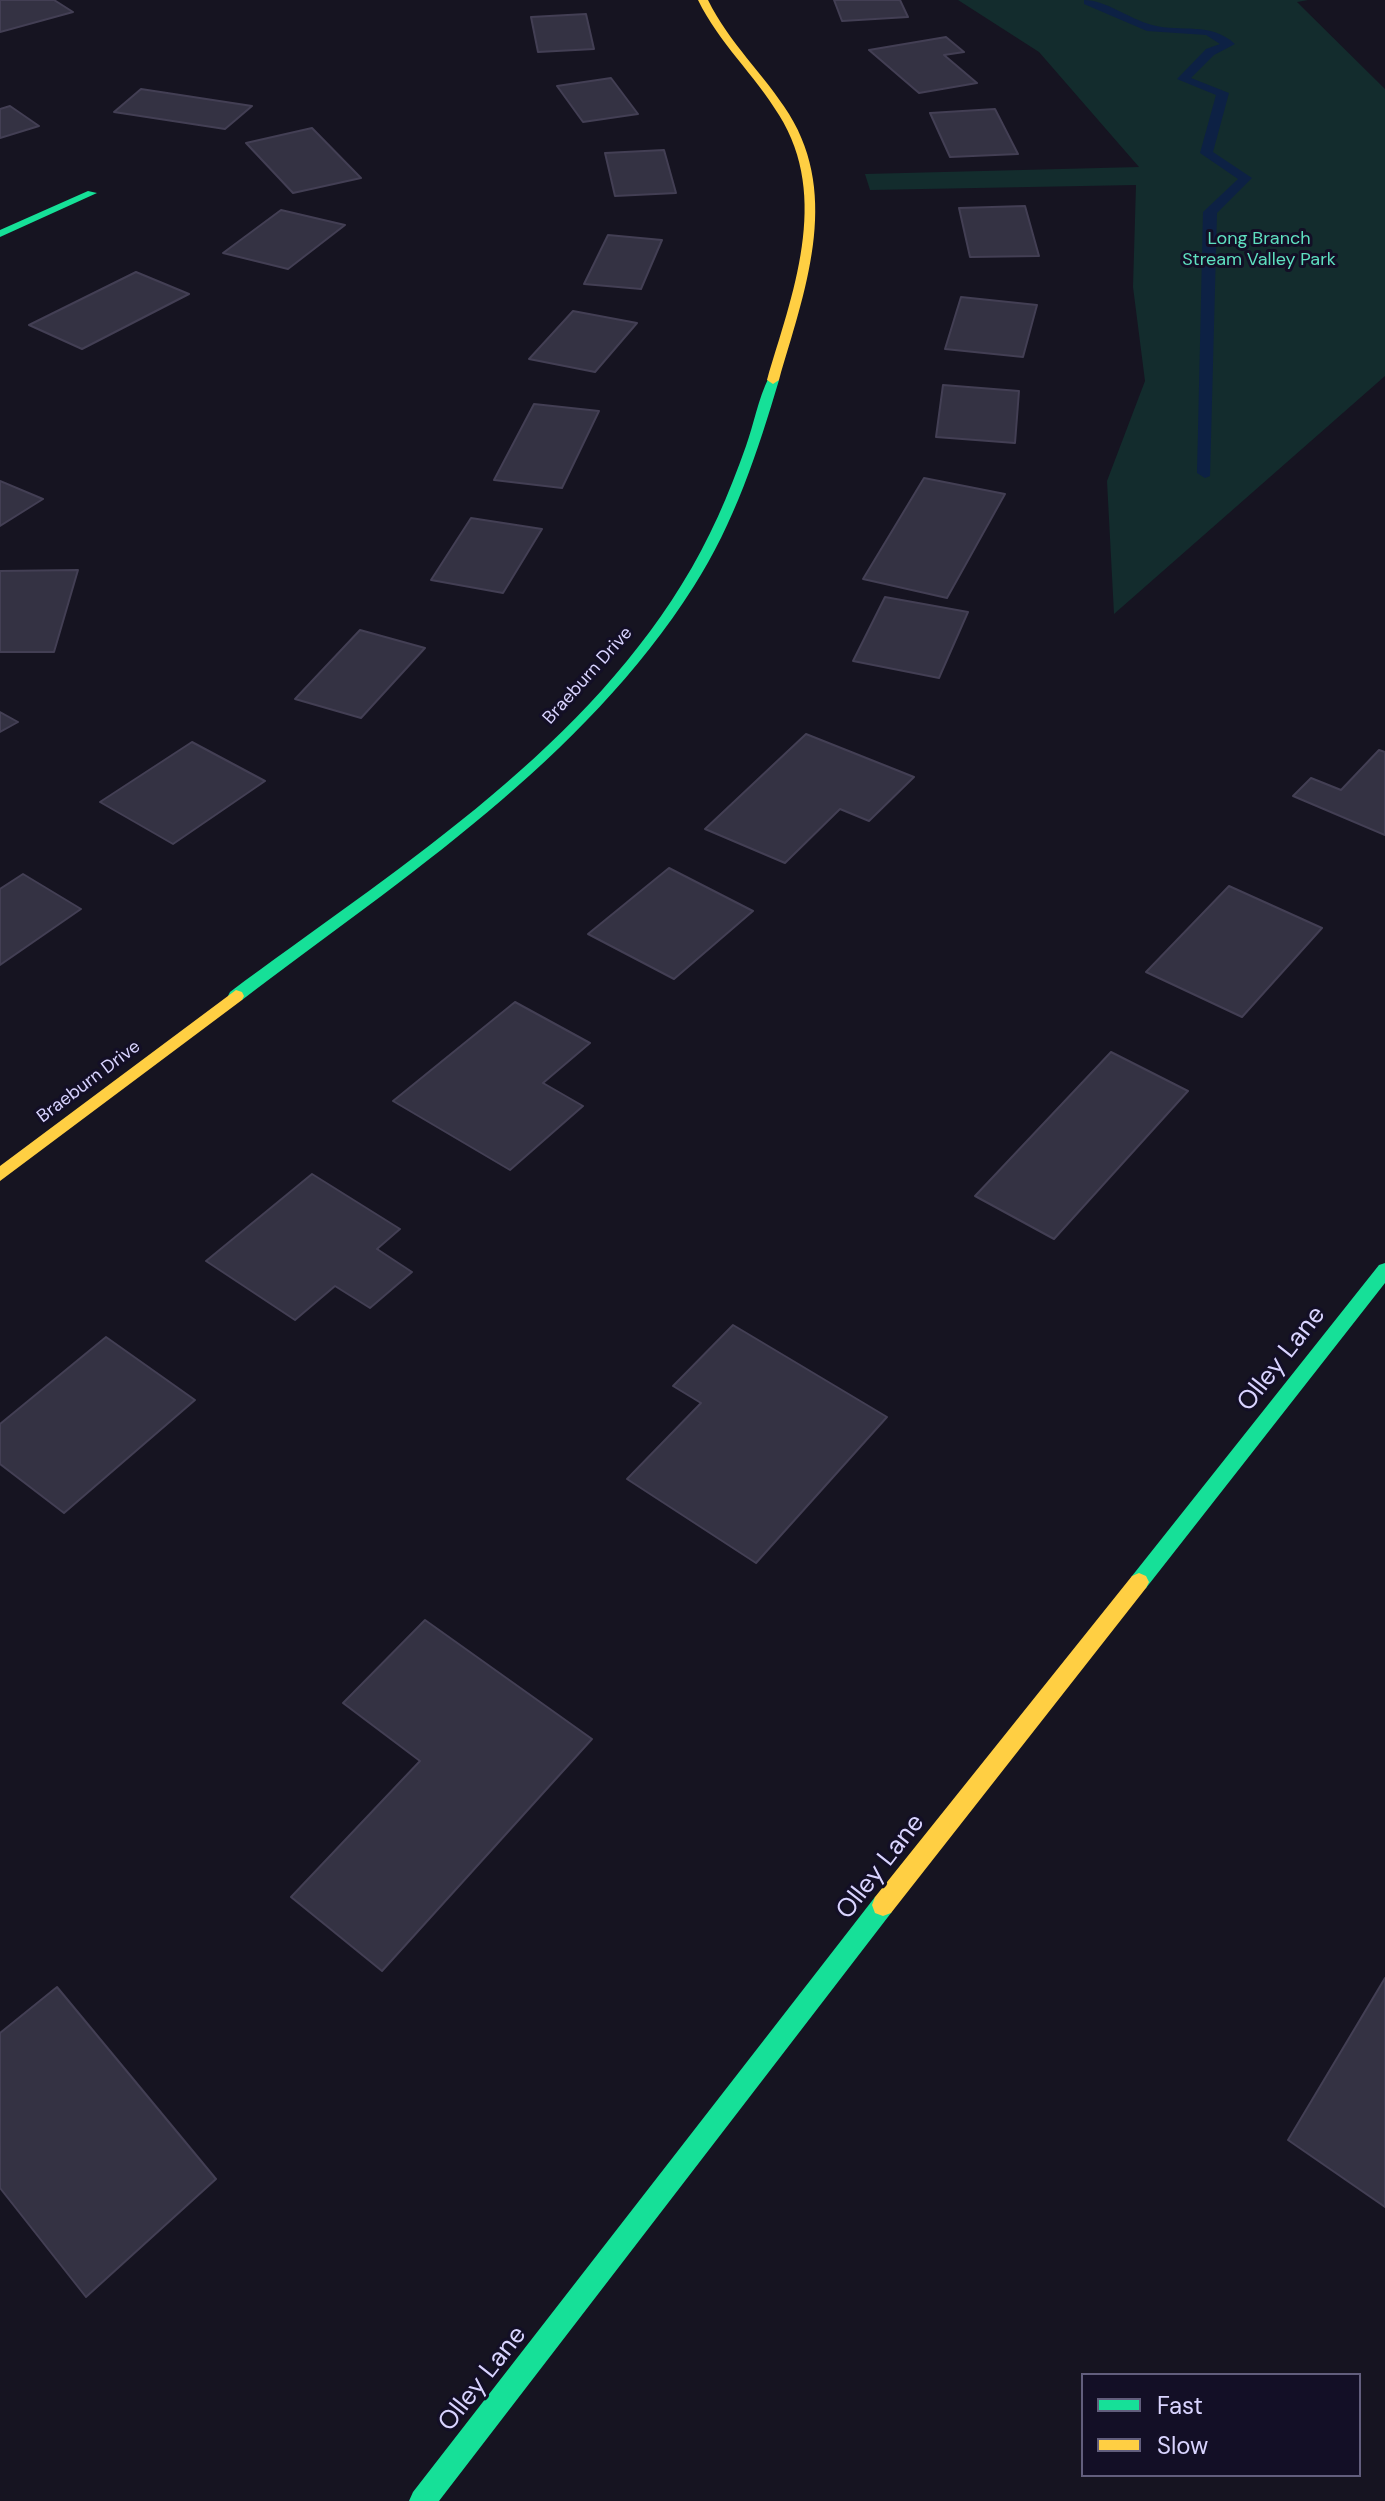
<!DOCTYPE html>
<style>
body{margin:0}
#map{position:relative;width:1385px;height:2501px;overflow:hidden;background:#161421;font-family:"DM Sans",sans-serif}
canvas{display:block}
.legend{position:absolute;left:1081px;top:2373px;width:280px;height:104px;box-sizing:border-box;background:#130f26;border:2px solid #625e7d;margin:0;padding:10px 14px;list-style:none;font-size:24px;color:#d9d4ff}
.legend li{display:flex;align-items:center;gap:16px;height:40px}
.legend b{width:40px;border:2px solid #625e7d}
</style>
<div id="map">
<canvas width="1385" height="2501"></canvas>
<ul class="legend">
<li><b style="height:10px;background:#16e098"></b>Fast</li>
<li><b style="height:10px;background:#ffcf43"></b>Slow</li>
</ul>
</div>
<script>
const ctx = document.querySelector('canvas').getContext('2d');
ctx.lineJoin = 'round';
function paint(path, color) { ctx.fillStyle = color; ctx.fill(path, 'evenodd'); }
function strokePath(path, color, width, dash) { ctx.strokeStyle = color; ctx.lineWidth = width; ctx.lineCap = dash ? 'butt' : 'round'; ctx.setLineDash(dash || []); ctx.stroke(path); }
function drawText(font, color, halo, rows, align = 'center') {
  ctx.font = font + ' "DM Sans",sans-serif'; ctx.lineWidth = 6; ctx.setLineDash([]); ctx.textBaseline = 'middle'; ctx.strokeStyle = halo; ctx.fillStyle = color; for (const [text, x, y, turn = 0] of rows) {
    ctx.save(); ctx.translate(x, y); ctx.rotate((+turn || 0) * Math.PI / 180); ctx.textAlign = isNaN(turn) ? turn : align; if (halo) ctx.strokeText(text, 0, 0); ctx.fillText(text, 0, 0); ctx.restore();
  }
}
paint(new Path2D(`
 M 958,0 L 1308,0 L 1297,2 L 1385,89 L 1385,376 L 1114,614 L 1107,481 L 1145,381 L 1133,287 L 1136,185 L 870,190 L 865,174 L 1139,167 L 1039,52 Z`), '#132c2d');
paint(new Path2D(`
 M 1084,0 C 1106,0 1127,18 1152,25 C 1182,33 1210,21 1235,44 L 1214,55 L 1191,78 L 1229,93 L 1213,152 L 1252,178 L 1217,213 L 1210,476 L 1205,478 L 1197,473 L 1203,212 L 1238,179 L 1200,153 L 1216,95 L 1177,79 L 1206,49 L 1220,44 L 1206,35 L 1147,31 L 1084,4 Z`), '#0d2144');
const building = new Path2D(`
 M 0,0 L 54,0 L 73,12 L 0,32 Z
 M 834,0 L 900,0 L 908,17 L 842,21 Z
 M 586,14 L 594,49 L 538,52 L 531,17 Z
 M 946,37 L 964,52 L 944,55 L 977,83 L 919,93 L 869,50 Z
 M 611,78 L 638,114 L 583,122 L 557,86 Z
 M 141,89 L 252,106 L 225,129 L 114,112 Z
 M 10,106 L 39,126 L 0,138 L 0,109 Z
 M 995,109 L 1018,154 L 950,157 L 930,113 Z
 M 312,128 L 361,178 L 293,193 L 246,143 Z
 M 664,150 L 676,193 L 615,196 L 605,153 Z
 M 1025,206 L 1039,256 L 970,257 L 959,208 Z
 M 281,210 L 345,225 L 288,269 L 223,253 Z
 M 608,235 L 662,240 L 641,289 L 584,284 Z
 M 136,272 L 189,294 L 82,349 L 29,325 Z
 M 961,297 L 1037,305 L 1023,357 L 945,349 Z
 M 573,311 L 637,323 L 595,372 L 529,359 Z
 M 943,385 L 1019,391 L 1015,443 L 936,437 Z
 M 534,404 L 599,411 L 562,488 L 494,480 Z
 M 924,478 L 1005,494 L 947,598 L 863,579 Z
 M 0,481 L 43,499 L 0,526 Z
 M 471,518 L 542,529 L 503,593 L 431,580 Z
 M 78,570 L 54,652 L 0,652 L 0,571 Z
 M 885,597 L 968,612 L 939,678 L 853,661 Z
 M 360,630 L 425,648 L 361,718 L 295,699 Z
 M 0,712 L 18,722 L 0,732 Z
 M 806,734 L 914,777 L 869,821 L 840,809 L 785,863 L 705,829 Z
 M 192,742 L 265,781 L 173,844 L 100,802 Z
 M 1379,750 L 1385,752 L 1385,835 L 1293,796 L 1311,778 L 1341,790 Z
 M 669,868 L 753,911 L 674,979 L 588,934 Z
 M 23,874 L 81,909 L 0,965 L 0,889 Z
 M 1229,886 L 1322,928 L 1242,1017 L 1146,972 Z
 M 515,1002 L 590,1043 L 543,1083 L 583,1106 L 510,1170 L 393,1101 Z
 M 1111,1052 L 1188,1091 L 1054,1239 L 975,1196 Z
 M 312,1174 L 400,1229 L 377,1249 L 412,1272 L 370,1308 L 335,1286 L 295,1320 L 206,1261 Z
 M 733,1325 L 887,1417 L 756,1563 L 627,1479 L 701,1403 L 673,1386 Z
 M 106,1337 L 195,1400 L 64,1513 L 0,1464 L 0,1424 Z
 M 425,1620 L 592,1739 L 382,1971 L 291,1897 L 420,1761 L 343,1703 Z
 M 1385,1978 L 1385,2207 L 1288,2140 Z
 M 57,1987 L 216,2179 L 86,2297 L 0,2188 L 0,2033 Z`);
paint(building, '#343243');
strokePath(building, '#433f54', 2);
paint(new Path2D(`
 M 88,191 L 97,193 L 0,237 L 0,230 Z
 M 769,377 L 779,380 C 758,451 734,524 694,586 C 583,761 404,877 242,1000 L 230,1000 L 228,996 L 230,992 C 390,873 575,758 682,584 C 709,541 729,494 746,446 C 754,424 758,399 769,377 Z
 M 1385,1263 L 1385,1283 L 1146,1588 L 1139,1591 L 1132,1588 L 1129,1582 L 1132,1576 L 1379,1265 Z
 M 883,1894 L 891,1897 L 894,1905 L 891,1913 L 439,2501 L 409,2501 L 413,2492 L 875,1897 Z`), '#16e098');
paint(new Path2D(`
 M 698,0 L 708,0 C 729,43 764,74 789,114 C 841,198 804,293 779,380 L 773,384 L 767,380 C 792,295 831,198 779,115 C 754,74 719,43 698,0 Z
 M 236,990 L 242,992 L 244,996 L 242,1000 L 0,1181 L 0,1166 Z
 M 1139,1573 L 1146,1576 L 1149,1582 L 1146,1588 L 891,1913 L 883,1916 L 875,1913 L 872,1905 L 875,1897 L 1132,1576 Z`), '#ffcf43');
drawText('18px', '#5fe0c0', '#130f26', [
 ["Long Branch",1259,239],
 ["Stream Valley Park",1259,260]
]);
drawText('18px', '#d9d4ff', '#130f26', [
 ["Braeburn Drive",588,676,-48],
 ["Braeburn Drive",89,1082,-37]
]);
drawText('26px', '#d9d4ff', '#130f26', [
 ["Olley Lane",1282,1359,-52],
 ["Olley Lane",881,1867,-52],
 ["Olley Lane",483,2379,-52]
]);
</script>
